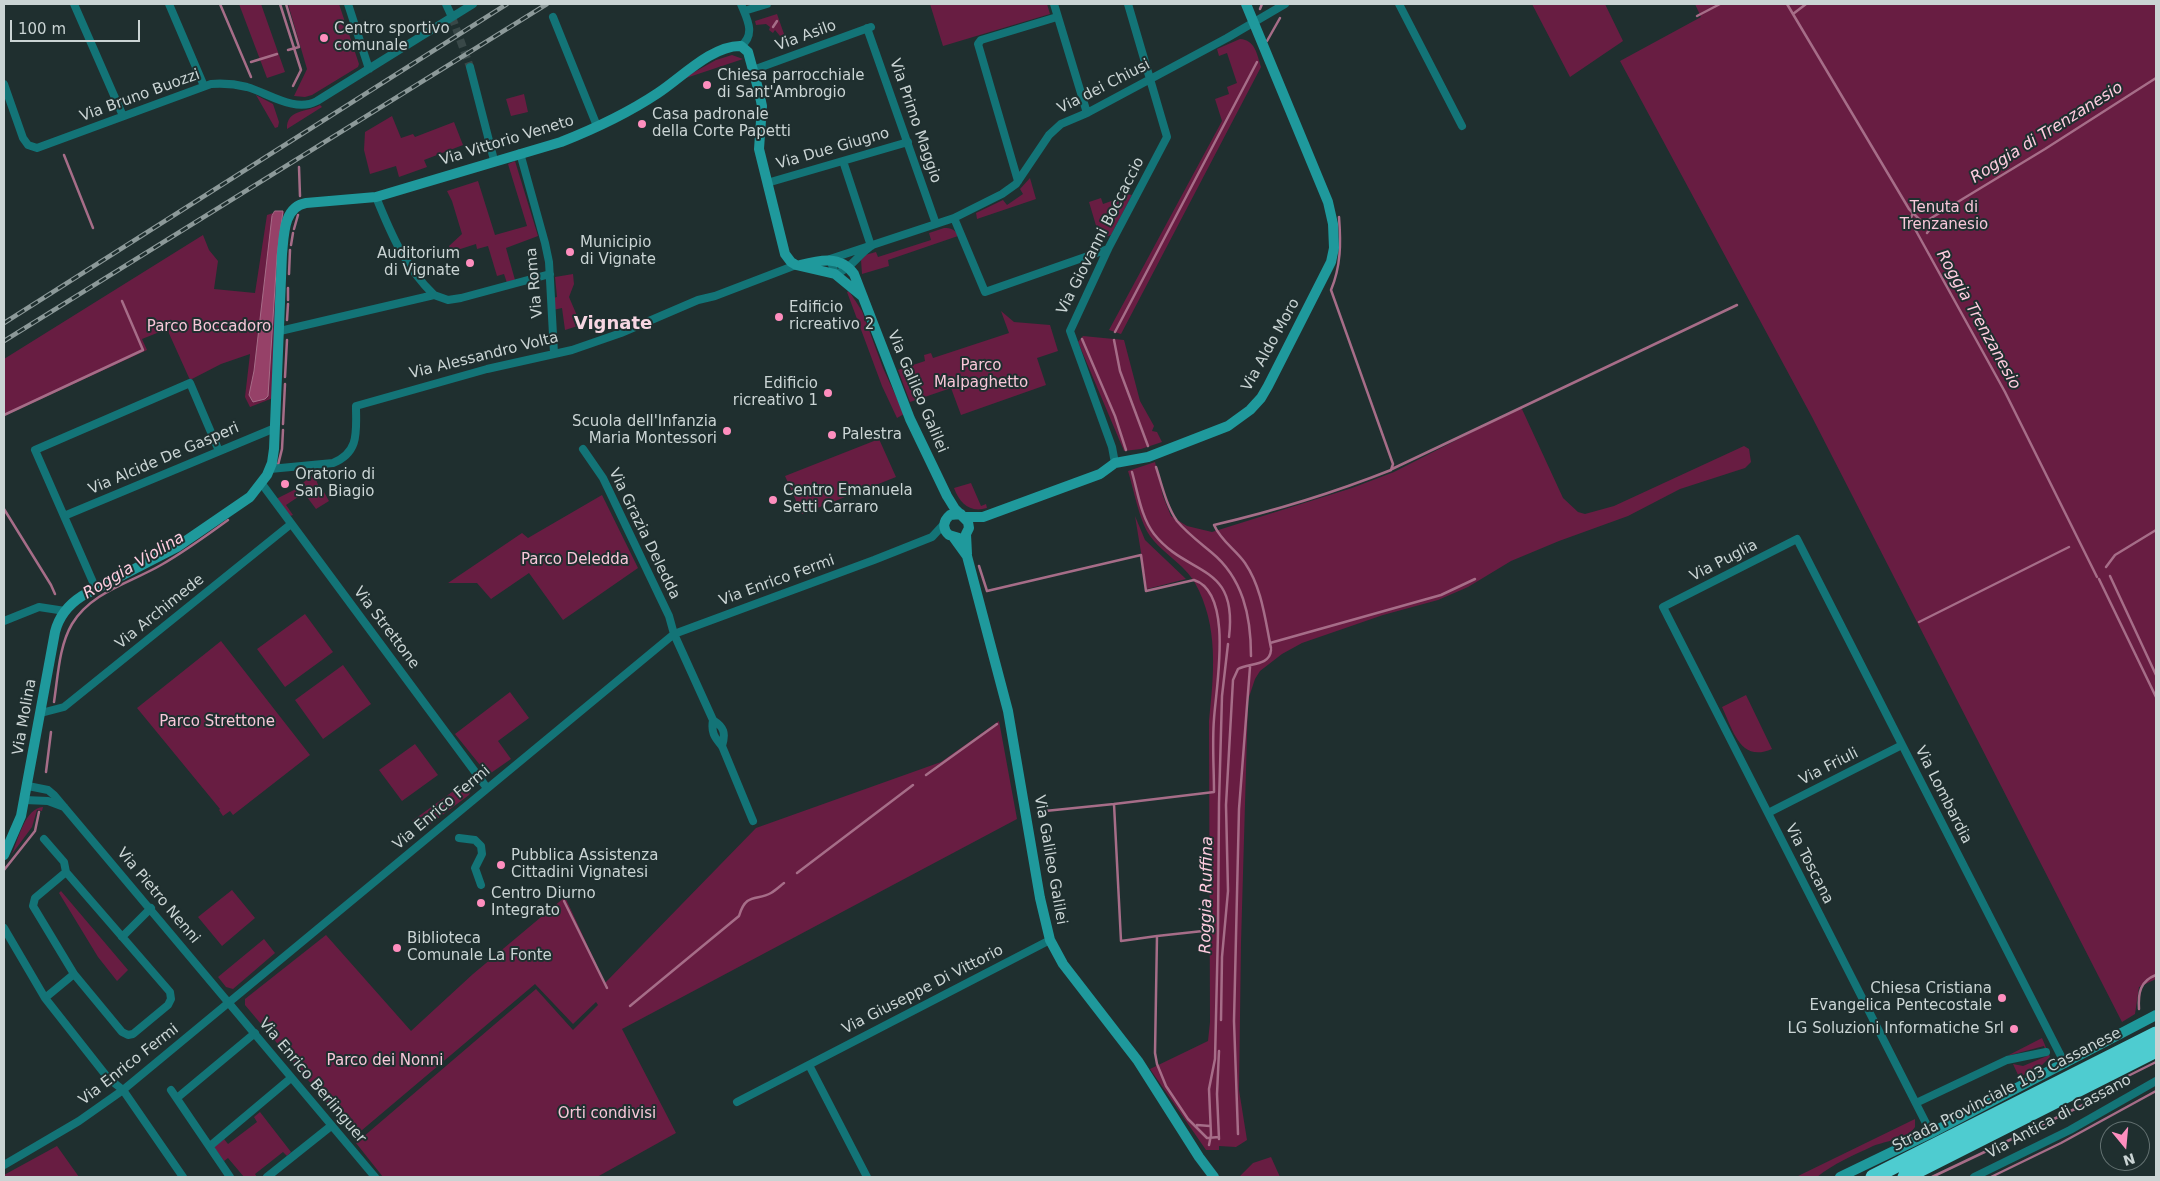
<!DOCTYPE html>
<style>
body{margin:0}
#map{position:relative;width:2160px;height:1181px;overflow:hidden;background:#1f2f2f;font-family:"DejaVu Sans",sans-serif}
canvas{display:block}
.frame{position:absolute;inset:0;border:5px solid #cad4d4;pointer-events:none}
.north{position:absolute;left:2100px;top:1121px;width:50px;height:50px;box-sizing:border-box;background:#1f2f2f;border:1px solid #637171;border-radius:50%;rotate:163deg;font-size:14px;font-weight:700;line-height:20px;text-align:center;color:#cad4d4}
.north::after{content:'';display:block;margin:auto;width:18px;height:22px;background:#fe8ebe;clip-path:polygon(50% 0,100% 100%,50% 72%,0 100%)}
.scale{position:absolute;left:10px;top:20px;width:130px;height:22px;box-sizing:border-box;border:2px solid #cad4d4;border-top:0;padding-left:6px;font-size:15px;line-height:18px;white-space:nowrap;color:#cad4d4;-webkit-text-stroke:4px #1f2f2f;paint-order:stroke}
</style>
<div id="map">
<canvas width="2160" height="1181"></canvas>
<div class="frame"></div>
<div class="north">N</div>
<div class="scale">100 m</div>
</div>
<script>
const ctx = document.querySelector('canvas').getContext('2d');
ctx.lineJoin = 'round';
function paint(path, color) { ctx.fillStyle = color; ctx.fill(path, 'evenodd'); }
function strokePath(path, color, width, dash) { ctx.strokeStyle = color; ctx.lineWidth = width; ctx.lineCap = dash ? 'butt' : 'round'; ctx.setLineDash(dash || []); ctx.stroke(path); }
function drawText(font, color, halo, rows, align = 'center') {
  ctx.font = font + ' "DejaVu Sans",sans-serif'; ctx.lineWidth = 4; ctx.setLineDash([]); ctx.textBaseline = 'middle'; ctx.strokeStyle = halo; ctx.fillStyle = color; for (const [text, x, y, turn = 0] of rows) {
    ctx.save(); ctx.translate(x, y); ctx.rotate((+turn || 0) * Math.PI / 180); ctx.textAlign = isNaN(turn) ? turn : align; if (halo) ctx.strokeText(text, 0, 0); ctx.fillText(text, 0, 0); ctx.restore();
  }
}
paint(new Path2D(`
 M 239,4 L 261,4 L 285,72 L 267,78 Z
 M 288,4 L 339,4 L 359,64 L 358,67 L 312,95 L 305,97 L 294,96 L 307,69 Z
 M 930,4 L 1047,4 L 1050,14 L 943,46 Z
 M 1532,4 L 1605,4 L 1623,41 L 1570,77 Z
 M 1695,4 L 2156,4 L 2156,979 L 2139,987 L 2135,1014 L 2122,1022 L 1812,417 L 1620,61 L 1701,17 Z
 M 777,14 L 784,34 L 780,36 L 775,30 L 773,33 L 769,30 L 770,27 L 766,24 L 756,25 L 755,21 Z
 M 1240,39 C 1255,40 1257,54 1261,67 L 1121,334 L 1109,330 L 1222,121 L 1215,99 L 1229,94 L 1227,87 L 1237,83 L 1227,53 L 1219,56 L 1217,49 Z
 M 732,55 L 743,59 L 680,80 L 716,60 Z
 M 524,94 L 528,112 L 511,116 L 506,99 Z
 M 256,95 L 273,104 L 279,122 L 278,127 L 275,128 Z
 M 320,105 L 322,107 L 287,129 C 286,109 308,112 320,105 Z
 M 392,116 L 401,138 L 413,134 L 415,137 L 454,122 L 463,145 L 424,160 L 427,167 L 399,177 L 396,166 L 370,174 L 364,150 L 365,132 Z
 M 515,161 L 538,236 L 506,248 L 515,280 L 507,283 L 504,274 L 497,276 L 488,246 L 477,249 L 476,244 L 451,252 L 449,246 L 462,234 L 452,201 L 447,191 L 478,181 L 495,235 L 527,226 L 508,164 Z
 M 1030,178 L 1036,199 L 977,219 L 976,213 L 1003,200 L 1007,205 L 1023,194 L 1020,189 Z
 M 1122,193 L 1132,195 L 1111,235 L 1100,239 L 1089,202 L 1101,198 L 1103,204 L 1123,197 Z
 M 276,212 L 284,212 L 278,256 L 273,398 L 250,407 L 245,397 L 250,354 L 221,364 L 190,380 L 167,329 L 142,339 L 147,350 L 4,416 L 4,359 L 203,235 L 209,250 L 218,261 L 214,289 L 255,293 L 267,215 Z
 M 944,228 C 951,228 955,229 958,236 L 888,260 L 889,266 L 862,274 L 861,260 L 865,255 L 876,252 L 878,257 L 931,240 L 929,233 Z
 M 573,274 L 574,284 L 569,297 L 581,325 L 565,330 L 562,308 L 553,310 L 553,298 L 557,297 L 555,277 Z
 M 849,291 L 862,311 L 883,368 L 904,414 L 897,418 L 882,386 L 847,292 Z
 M 1001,311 L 1014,322 L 1050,325 L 1058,351 L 1037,358 L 1046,385 L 961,415 L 951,388 L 910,402 L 898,370 L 925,361 L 924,355 L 931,353 L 933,358 L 1009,333 Z
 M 1083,336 L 1124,340 L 1140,401 L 1154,426 L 1152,431 L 1157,432 L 1162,442 L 1141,449 L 1124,451 L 1078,342 Z
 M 1521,407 L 1563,498 L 1578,512 L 1585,514 L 1614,506 L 1744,446 L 1749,449 L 1751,462 L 1745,468 L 1680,489 L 1628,516 L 1559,541 L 1511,561 L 1468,587 L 1438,600 L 1383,615 L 1302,643 L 1282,654 L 1260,671 L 1255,679 L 1248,700 L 1241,943 L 1239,1090 L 1247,1140 L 1236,1147 L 1219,1146 L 1219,1150 L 1206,1150 L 1150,1069 L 1208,1041 L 1210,1022 L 1209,721 C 1214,674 1219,626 1195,583 C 1184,564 1162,553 1150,536 C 1139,520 1134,490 1128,471 L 1155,462 L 1163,496 L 1171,516 L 1187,526 L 1212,532 L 1352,488 L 1394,472 Z
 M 879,439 L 896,477 L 802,514 L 785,476 Z
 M 314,474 L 321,493 L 324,492 L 329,501 L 316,509 L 304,493 L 286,505 L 293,515 L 290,516 L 276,499 L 294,490 Z
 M 971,483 L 981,506 L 986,504 L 987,508 C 970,513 960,504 954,488 Z
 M 602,495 L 638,568 L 563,620 L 529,573 L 491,599 L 477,583 L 448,583 L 522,533 L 528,538 Z
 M 1135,516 L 1145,540 L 1186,579 L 1147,589 Z
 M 305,614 L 333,652 L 285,687 L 257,649 Z
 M 221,641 L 310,755 L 233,815 L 230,811 L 223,816 L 219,810 L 220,809 L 137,708 Z
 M 343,665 L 371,704 L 323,739 L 295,700 Z
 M 510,692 L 529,718 L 498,741 L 511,759 L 488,775 L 455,734 Z
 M 1746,695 L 1772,749 C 1740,763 1733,730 1722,707 Z
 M 999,721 L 1017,819 L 622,1029 L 676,1133 L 597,1177 L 383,1177 L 356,1143 L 536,989 L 573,1030 L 598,1005 L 596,1002 L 573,1024 L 535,984 L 355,1136 L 245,1005 L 245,999 L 326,935 L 411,1031 L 473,974 L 565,897 L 605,983 L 756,828 L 941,762 Z
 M 415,744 L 438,775 L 402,801 L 379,770 Z
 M 470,779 L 472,788 L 469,795 L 421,831 L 412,821 Z
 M 43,807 L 42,811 L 37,810 L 32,827 L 12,854 C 18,840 25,808 43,807 Z
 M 232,890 L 255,918 L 222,946 L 198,917 Z
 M 61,891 L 128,970 L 117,981 L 98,957 L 59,893 Z
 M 264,939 L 275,953 L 233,989 L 226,987 L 218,977 Z
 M 2042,1038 L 2050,1057 L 2039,1068 L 2019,1077 L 2013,1064 L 2023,1066 L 2047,1056 L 2044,1046 L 2007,1056 Z
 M 260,1112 L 291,1152 L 287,1156 L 283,1152 L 255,1174 L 257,1177 L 244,1177 L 228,1158 L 224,1161 L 214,1147 L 224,1139 L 228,1144 L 257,1122 L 254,1117 Z
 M 1915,1119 L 1915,1127 C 1907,1139 1886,1141 1873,1146 C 1854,1155 1833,1164 1817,1177 L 1796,1177 Z
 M 57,1146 L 79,1177 L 4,1177 L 4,1175 Z
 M 1271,1157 L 1280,1177 L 1239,1177 L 1253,1163 Z`), '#681d42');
const water = new Path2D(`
 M 275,211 L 283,211 L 277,256 L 268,396 L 265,399 L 253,402 L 249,395 L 254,371 L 272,216 Z`);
paint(water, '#964168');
strokePath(water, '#a66d88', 1);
strokePath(new Path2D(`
 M 220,4 L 251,77
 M 280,4 L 301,70 L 293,86
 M 286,4 L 299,47 L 288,50
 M 1787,4 L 1909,209 L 1923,223 L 2045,149 L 2156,78
 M 1260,9 L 1262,4
 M 1793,14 L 1806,4
 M 1697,16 L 1720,4
 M 773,27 L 777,21
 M 1267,41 L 1280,18
 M 251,62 L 277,54
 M 64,155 L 93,228
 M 299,167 L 300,196
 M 1913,213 L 1910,220 L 2005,392 L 2097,577
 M 1931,227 L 1932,218
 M 294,229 L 298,215
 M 1927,233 L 1930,229
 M 291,245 L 293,233
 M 289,274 L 290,250
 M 288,300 L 288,288
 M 287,320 L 288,304
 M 1115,332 L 1257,62
 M 1082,339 L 1115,416 L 1126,450
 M 1114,340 L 1120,371 L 1148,446
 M 285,377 L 287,340
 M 4,415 L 143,350 L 122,301
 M 283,424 L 285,384
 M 278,465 L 282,449 L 283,430
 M 1156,467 C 1162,485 1166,505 1177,521 C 1187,533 1199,542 1211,552 C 1243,578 1251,616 1251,656
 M 1392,469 L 1737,305
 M 1132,472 C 1138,493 1141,517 1154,534 C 1188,577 1238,562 1229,637
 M 4,509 L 51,585 L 55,594
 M 979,566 L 987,591 L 1141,555 L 1146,591 L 1194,580 C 1234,593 1216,687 1214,719 C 1212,743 1214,768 1214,792 L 1114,804 L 1121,941 L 1157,936 L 1155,1053 L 1157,1064 L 1166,1086 L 1188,1119 L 1207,1138 L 1219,1137
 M 2106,567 L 2115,555 L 2156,530
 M 2110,576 L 2156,675
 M 2099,579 L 2156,697
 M 1919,622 L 2069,547
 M 1270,643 L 1441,595 L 1475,579
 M 1271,648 C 1265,619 1262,588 1245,563 C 1235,549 1221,541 1214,525 C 1274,511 1333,493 1391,470 L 1393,464 L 1331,290 C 1341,266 1341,243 1339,217
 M 54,702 C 58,676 59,646 72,624 C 91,592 130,583 161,565 C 184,552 206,536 228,520
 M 46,772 L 51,732
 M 926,775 L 997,724
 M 1045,811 L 1114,804
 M 4,870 L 35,831 L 39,812
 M 797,873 L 913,785
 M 564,901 L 607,988
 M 1157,936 L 1203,931
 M 630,1006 L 739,916 C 746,892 757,901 771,893 C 776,890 780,886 784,883
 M 2139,1009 C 2138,993 2140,981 2156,975
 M 1221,1020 L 1222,957 L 1228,891 L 1226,805 L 1233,680 L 1238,669 C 1249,663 1270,666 1271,650
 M 1197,1125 L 1210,1126
 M 1238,1134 L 1234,1021 L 1239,809 L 1250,667
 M 1219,1139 L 1217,1094 L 1219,1051
 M 1209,1145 L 1211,1135 L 1209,1089 L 1215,1059 L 1218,931 L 1219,803 L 1222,696 L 1228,644
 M 1932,1177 L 2100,1097 L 2120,1080 L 2156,1062
 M 1991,1177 L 2061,1143 L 2156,1091`), '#a66d88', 2.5);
strokePath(new Path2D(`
 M 452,17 L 470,67`), '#394848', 8, [8, 4]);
strokePath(new Path2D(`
 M 74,4 L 123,116
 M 169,4 L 204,86
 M 348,4 L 369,69
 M 446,4 L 452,17
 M 1054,4 L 1087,113
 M 1399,4 L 1462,126
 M 744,11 L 767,4
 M 553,17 L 597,126
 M 867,28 L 936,224
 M 741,46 C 756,34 747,19 741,4
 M 470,67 L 494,160
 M 753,70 L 871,27
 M 4,84 L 23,138 L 28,145 L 37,148 L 211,84 C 223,83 235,84 247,87 C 268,93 295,113 317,101 L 473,4
 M 520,153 L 545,243 L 549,262 L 554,353
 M 843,161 L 871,246
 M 1018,181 L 978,44 L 981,40 L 1057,17
 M 767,183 L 908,142
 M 376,197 C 391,234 405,267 434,295
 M 954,218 L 985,292 L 1108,249
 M 871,246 C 858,255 850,270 835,274 L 830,259 L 954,218 L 1002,194 L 1016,184 L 1049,135 L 1061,124 L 1087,113 L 1227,38 L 1285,4
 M 280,331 L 434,295 L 448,300 L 461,298 L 550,274
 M 583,449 L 603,478 L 669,616 L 674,634 L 713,720 C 724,727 726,733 722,746
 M 1115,463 L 1112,447 L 1070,331 L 1108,249 L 1167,137 L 1128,4
 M 270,469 L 333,463 C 360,452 356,431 356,406 L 487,369 L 572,350 L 621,333 L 698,300 L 715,296 L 796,265
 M 262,484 L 487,788
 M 64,516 L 275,428
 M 96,589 L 35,450 L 190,383 L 219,451
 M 4,621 L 39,607 L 65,611
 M 41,713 L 64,707 L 291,524
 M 713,720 C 711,732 714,737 722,746 L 753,821
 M 28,786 L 48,790 L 54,795 L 375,1177
 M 25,800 L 48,801 L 64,807
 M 1768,813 L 1902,745
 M 459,838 L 475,840 L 481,846 L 482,854 L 475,868 L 481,885
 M 44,839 L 64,862 L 66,872 L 170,992 L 171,999 L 168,1005 L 133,1034 L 128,1035 L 122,1032 L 74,974 L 33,906 L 35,898 L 66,872
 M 4,928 L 45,998 L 108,1078 L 123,1090 L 183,1177
 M 122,937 L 151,908
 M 45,998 L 74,974
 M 809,1065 L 867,1177
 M 171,1090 L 230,1177
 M 177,1098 L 255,1033
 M 737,1102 L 1050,940
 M 1916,1103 L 2007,1060 L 2046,1052
 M 1931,1133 L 1663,607 L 1797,539 L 2065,1064
 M 210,1146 L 291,1078
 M 4,1165 L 79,1121 L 123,1090 L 674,634 L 874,560 L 932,537 L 944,524
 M 267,1177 L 331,1126
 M 1974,1177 L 2070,1130 L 2156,1081`), '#137477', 8);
strokePath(new Path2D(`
 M 800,265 C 820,260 840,255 854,274 L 910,419 L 947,496 L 955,509 L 968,522 L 969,528 L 966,534 L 967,554
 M 966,517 L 983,517 L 1100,474 L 1115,463 L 1148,457 L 1228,426 L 1250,410 L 1261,398 L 1268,386 L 1331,262 L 1334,248 L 1333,224 L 1328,202 L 1246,4
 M 954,538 L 967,556 L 1008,711 L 1040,898 L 1050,940 L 1063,964 L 1138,1061 L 1199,1157 L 1214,1177
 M 959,538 L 949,535 C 942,529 943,521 950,515 L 961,514
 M 4,855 L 21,816 L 55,632 C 59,616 68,605 82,596 L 177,547 L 250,497 L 267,475 L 272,463 L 274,449 L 282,254 C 284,236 283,207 306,203 L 376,197 L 561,142 C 594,129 628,113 658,93 C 680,79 712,45 741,46 L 748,52 L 759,92 L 762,106 L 759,149 L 785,254 L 791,262 L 796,265 L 835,274 L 863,297
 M 1840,1177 L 1931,1133 L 2156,1015`), '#1f999c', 10);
strokePath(new Path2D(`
 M 1873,1177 L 2156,1034
 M 1905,1177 L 2156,1050`), '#4eccd0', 15);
const rail = new Path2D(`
 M 4,323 L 507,4
 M 4,341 L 547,4`);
strokePath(rail, '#8c9999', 4.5);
strokePath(rail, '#1f2f2f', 2.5, [8]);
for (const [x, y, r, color] of [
 [324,38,5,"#fe8ebe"],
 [707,85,5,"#fe8ebe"],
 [642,124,5,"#fe8ebe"],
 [570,252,5,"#fe8ebe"],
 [470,263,5,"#fe8ebe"],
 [779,317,5,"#fe8ebe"],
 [828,393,5,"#fe8ebe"],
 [727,431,5,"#fe8ebe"],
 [832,435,5,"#fe8ebe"],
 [285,484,5,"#fe8ebe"],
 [773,500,5,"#fe8ebe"],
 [501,865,5,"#fe8ebe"],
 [481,903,5,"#fe8ebe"],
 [397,948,5,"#fe8ebe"],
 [2002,998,5,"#fe8ebe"],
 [2014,1029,5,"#fe8ebe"]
]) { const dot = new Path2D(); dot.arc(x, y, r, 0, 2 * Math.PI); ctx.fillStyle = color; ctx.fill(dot); strokePath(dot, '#1f2f2f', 2); }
drawText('15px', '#cad4d4', '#1f2f2f', [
 ["Centro sportivo",334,29],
 ["comunale",334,46],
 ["Chiesa parrocchiale",717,76],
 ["di Sant'Ambrogio",717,93],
 ["Casa padronale",652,115],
 ["della Corte Papetti",652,132],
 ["Municipio",580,243],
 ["di Vignate",580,260],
 ["Auditorium",460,254,"right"],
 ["di Vignate",460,271,"right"],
 ["Edificio",789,308],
 ["ricreativo 2",789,325],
 ["Edificio",818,384,"right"],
 ["ricreativo 1",818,401,"right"],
 ["Scuola dell'Infanzia",717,422,"right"],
 ["Maria Montessori",717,439,"right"],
 ["Palestra",842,435],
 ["Oratorio di",295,475],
 ["San Biagio",295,492],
 ["Centro Emanuela",783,491],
 ["Setti Carraro",783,508],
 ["Pubblica Assistenza",511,856],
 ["Cittadini Vignatesi",511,873],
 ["Centro Diurno",491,894],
 ["Integrato",491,911],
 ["Biblioteca",407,939],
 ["Comunale La Fonte",407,956],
 ["Chiesa Cristiana",1992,989,"right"],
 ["Evangelica Pentecostale",1992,1006,"right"],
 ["LG Soluzioni Informatiche Srl",2004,1029,"right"]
], 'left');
drawText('15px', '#cad4d4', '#1f2f2f', [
 ["Via Asilo",806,36,-20],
 ["Via dei Chiusi",1104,87,-27],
 ["Via Bruno Buozzi",140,96,-20],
 ["Via Primo Maggio",915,121,71],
 ["Via Vittorio Veneto",507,141,-17],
 ["Via Due Giugno",833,149,-16],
 ["Via Giovanni Boccaccio",1101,236,-63],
 ["Via Roma",535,283,-95],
 ["Via Aldo Moro",1271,345,-61],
 ["Via Alessandro Volta",484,356,-14],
 ["Via Galileo Galilei",917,392,67],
 ["Via Alcide De Gasperi",164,459,-23],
 ["Via Grazia Deledda",644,534,64],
 ["Via Puglia",1724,561,-27],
 ["Via Enrico Fermi",777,581,-20],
 ["Via Archimede",160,612,-39],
 ["Via Strettone",386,628,53],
 ["Via Molina",25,717,-80],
 ["Via Friuli",1829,767,-27],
 ["Via Lombardia",1943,795,63],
 ["Via Enrico Fermi",442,808,-40],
 ["Via Galileo Galilei",1050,860,80],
 ["Via Toscana",1809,864,63],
 ["Via Pietro Nenni",158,896,50],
 ["Via Giuseppe Di Vittorio",923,990,-27],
 ["Via Enrico Fermi",129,1065,-38],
 ["Via Enrico Berlinguer",312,1081,50],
 ["Strada Provinciale 103 Cassanese",2007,1090,-27],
 ["Via Antica di Cassano",2059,1117,-28]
]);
drawText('15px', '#f8c7d9', '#1f2f2f', [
 ["Tenuta di",1944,208],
 ["Trenzanesio",1944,225],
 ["Parco Boccadoro",209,327],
 ["Parco",981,366],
 ["Malpaghetto",981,383],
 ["Parco Deledda",575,560],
 ["Parco Strettone",217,722],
 ["Parco dei Nonni",385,1061],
 ["Orti condivisi",607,1114]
]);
drawText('italic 16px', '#ffcde0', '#1f2f2f', [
 ["Roggia di Trenzanesio",2047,133,-32],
 ["Roggia Trenzanesio",1978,320,61],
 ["Roggia Violina",134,566,-31],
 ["Roggia Ruffina",1207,895,-89]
]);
drawText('bold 18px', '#f7d6e2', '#1f2f2f', [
 ["Vignate",613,324]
]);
</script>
